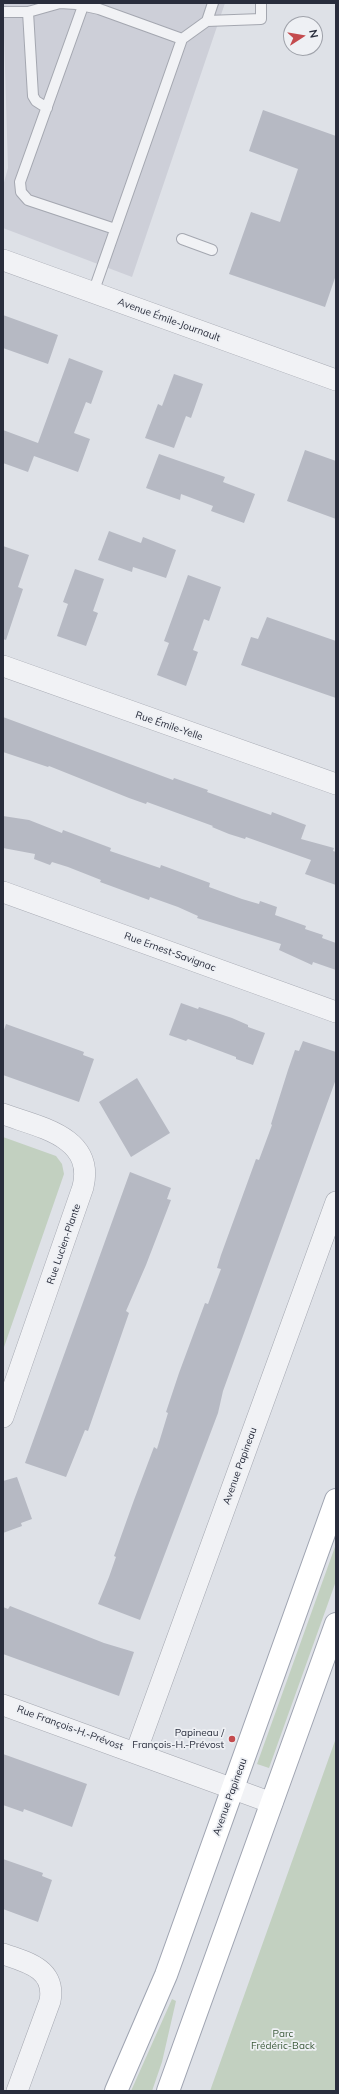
<!DOCTYPE html>
<meta charset="utf-8">
<style>
body{margin:0}
#map{position:relative;width:339px;height:2094px;overflow:hidden;background:#dee1e7;font-family:Mulish,sans-serif}
canvas{display:block}
.frame{position:absolute;inset:0;border:4px solid #292d3c;pointer-events:none}
.north{position:absolute;left:283px;top:16px;width:40px;height:40px;box-sizing:border-box;background:#eef0f4;border:1px solid #9fa2aa;border-radius:50%;rotate:78deg;font-size:11px;font-weight:700;line-height:16px;text-align:center;color:#292d3c}
.north::after{content:'';display:block;margin:auto;width:14px;height:18px;background:#c44b4e;clip-path:polygon(50% 0,100% 100%,50% 72%,0 100%)}
</style>
<div id="map">
<canvas width="339" height="2094"></canvas>
<div class="frame"></div>
<div class="north">N</div>
</div>
<script>
const ctx = document.querySelector('canvas').getContext('2d');
ctx.lineJoin = 'round';
function paint(path, color) { ctx.fillStyle = color; ctx.fill(path, 'evenodd'); }
function strokePath(path, color, width, dash) { ctx.strokeStyle = color; ctx.lineWidth = width; ctx.lineCap = dash ? 'butt' : 'round'; ctx.setLineDash(dash || []); ctx.stroke(path); }
function drawText(font, color, halo, rows, align = 'center') {
  ctx.font = font + ' Mulish,sans-serif'; ctx.lineWidth = 3.5; ctx.setLineDash([]); ctx.textBaseline = 'middle'; ctx.strokeStyle = halo; ctx.fillStyle = color; for (const [text, x, y, turn = 0] of rows) {
    ctx.save(); ctx.translate(x, y); ctx.rotate((+turn || 0) * Math.PI / 180); ctx.textAlign = isNaN(turn) ? turn : align; if (halo) ctx.strokeText(text, 0, 0); ctx.fillText(text, 0, 0); ctx.restore();
  }
}
paint(new Path2D(`
 M 3,3 L 225,3 L 132,277 L 3,228 L 3,186 L 8,168 Z`), '#cdcfd8');
paint(new Path2D(`
 M 3,1137 L 56,1156 L 62,1164 L 64,1174 L 3,1350 Z
 M 336,1544 L 336,1581 L 269,1768 L 257,1764 Z
 M 336,1738 L 336,2091 L 210,2091 Z
 M 172,1999 L 176,2001 L 162,2062 L 152,2091 L 131,2091 Z`), '#c2d0c0');
paint(new Path2D(`
 M 263,110 L 336,136 L 336,275 L 325,307 L 229,274 L 251,212 L 280,222 L 298,169 L 249,151 Z
 M 3,315 L 58,335 L 48,364 L 3,348 Z
 M 69,358 L 103,371 L 91,404 L 86,402 L 74,433 L 90,439 L 78,472 L 34,456 L 28,472 L 3,463 L 3,430 L 38,443 Z
 M 174,374 L 203,384 L 191,418 L 186,416 L 174,448 L 145,438 L 158,404 L 162,406 Z
 M 305,450 L 336,461 L 336,519 L 287,501 Z
 M 159,454 L 225,477 L 223,482 L 255,494 L 244,523 L 211,511 L 213,506 L 181,494 L 180,500 L 146,488 Z
 M 109,531 L 141,543 L 143,537 L 176,550 L 166,578 L 133,567 L 132,572 L 98,560 Z
 M 3,546 L 29,555 L 18,587 L 23,589 L 6,640 L 3,639 Z
 M 75,569 L 104,579 L 93,611 L 98,613 L 86,646 L 57,636 L 68,604 L 63,602 Z
 M 188,575 L 221,587 L 209,621 L 204,619 L 193,650 L 198,652 L 186,686 L 157,675 L 169,643 L 164,641 Z
 M 267,617 L 336,641 L 336,698 L 241,665 L 251,637 L 258,639 Z
 M 3,717 L 173,780 L 174,778 L 208,790 L 207,792 L 271,815 L 272,812 L 306,825 L 301,839 L 334,848 L 333,851 L 336,852 L 336,885 L 305,874 L 311,860 L 246,837 L 245,839 L 229,834 L 212,827 L 213,826 L 147,802 L 146,804 L 129,798 L 49,766 L 48,767 L 3,752 Z
 M 3,816 L 29,820 L 62,833 L 63,830 L 111,848 L 110,851 L 160,868 L 161,865 L 210,883 L 209,887 L 242,899 L 259,904 L 260,901 L 277,907 L 275,915 L 306,926 L 305,929 L 323,935 L 322,938 L 336,943 L 336,970 L 313,962 L 312,965 L 279,950 L 281,944 L 197,918 L 198,916 L 178,907 L 150,897 L 149,900 L 111,886 L 100,882 L 101,880 L 68,867 L 52,862 L 50,865 L 34,859 L 35,854 L 3,848 Z
 M 181,1003 L 198,1009 L 199,1007 L 232,1018 L 248,1025 L 248,1027 L 265,1033 L 253,1065 L 236,1059 L 236,1057 L 188,1039 L 186,1041 L 169,1035 Z
 M 6,1024 L 84,1052 L 83,1055 L 94,1059 L 79,1102 L 3,1075 L 3,1033 Z
 M 303,1041 L 336,1052 L 336,1079 L 223,1391 L 218,1413 L 140,1620 L 98,1604 L 109,1577 L 116,1557 L 114,1556 L 134,1500 L 154,1447 L 157,1449 L 168,1413 L 166,1412 L 179,1373 L 205,1303 L 208,1304 L 215,1285 L 221,1269 L 217,1268 L 221,1255 L 256,1159 L 259,1160 L 272,1125 L 271,1124 L 288,1070 L 295,1050 L 299,1051 Z
 M 137,1078 L 170,1133 L 131,1157 L 99,1102 Z
 M 130,1172 L 171,1188 L 167,1199 L 171,1200 L 146,1265 L 126,1311 L 129,1313 L 88,1431 L 85,1430 L 66,1477 L 25,1463 Z
 M 17,1477 L 32,1519 L 21,1523 L 22,1526 L 3,1533 L 3,1481 Z
 M 10,1606 L 104,1643 L 134,1652 L 119,1696 L 3,1654 L 3,1607 L 8,1609 Z
 M 3,1754 L 87,1784 L 72,1827 L 24,1809 L 23,1812 L 3,1805 Z
 M 3,1859 L 43,1873 L 42,1876 L 52,1880 L 38,1922 L 3,1909 Z`), '#b6b9c3');
const service = new Path2D(`
 M 83,6 L 20,182 L 21,192 L 28,200 L 115,229
 M 3,12 L 28,12 L 60,3 L 76,4 L 99,9 L 182,39 L 93,293
 M 28,12 L 33,96 L 36,101 L 47,108
 M 207,21 L 261,19 L 261,3
 M 182,39 L 207,21 L 213,3
 M 182,239 L 212,250`);
const minor = new Path2D(`
 M 3,260 L 336,380
 M 3,666 L 336,784
 M 3,892 L 336,1012
 M 3,1114 C 38,1127 95,1136 83,1187 L 3,1417
 M 3,1705 L 272,1803
 M 136,1752 L 336,1202
 M 3,1954 C 27,1962 56,1969 50,2001 L 17,2091`);
const primary = new Path2D(`
 M 116,2091 L 166,1975 L 336,1500
 M 168,2091 L 336,1624`);
strokePath(service, '#a4a7b0', 12);
strokePath(minor, '#a4a7b0', 22);
strokePath(primary, '#9fa4b1', 24);
strokePath(service, '#f1f2f5', 10);
strokePath(minor, '#f1f2f5', 21);
strokePath(primary, '#fff', 22);
for (const [x, y, r, color] of [
 [232,1739,4,"#c44b4e"]
]) { const dot = new Path2D(); dot.arc(x, y, r, 0, 2 * Math.PI); ctx.fillStyle = color; ctx.fill(dot); strokePath(dot, '#eef0f4', 1.5); }
drawText('10px', '#292d3c', '#eef0f4', [
 ["Avenue Émile-Journault",169,320,20],
 ["Rue Émile-Yelle",169,726,19],
 ["Rue Ernest-Savignac",170,952,20],
 ["Rue Lucien-Plante",64,1244,-71],
 ["Avenue Papineau",240,1466,-70],
 ["Rue François-H.-Prévost",70,1728,20],
 ["Avenue Papineau",230,1797,-70]
]);
drawText('10px', '#292d3c', '#eef0f4', [
 ["Papineau /",224,1733],
 ["François-H.-Prévost",224,1745]
], 'right');
drawText('10px', '#395737', '#eef0f4', [
 ["Parc",283,2034],
 ["Frédéric-Back",283,2046]
]);
</script>
